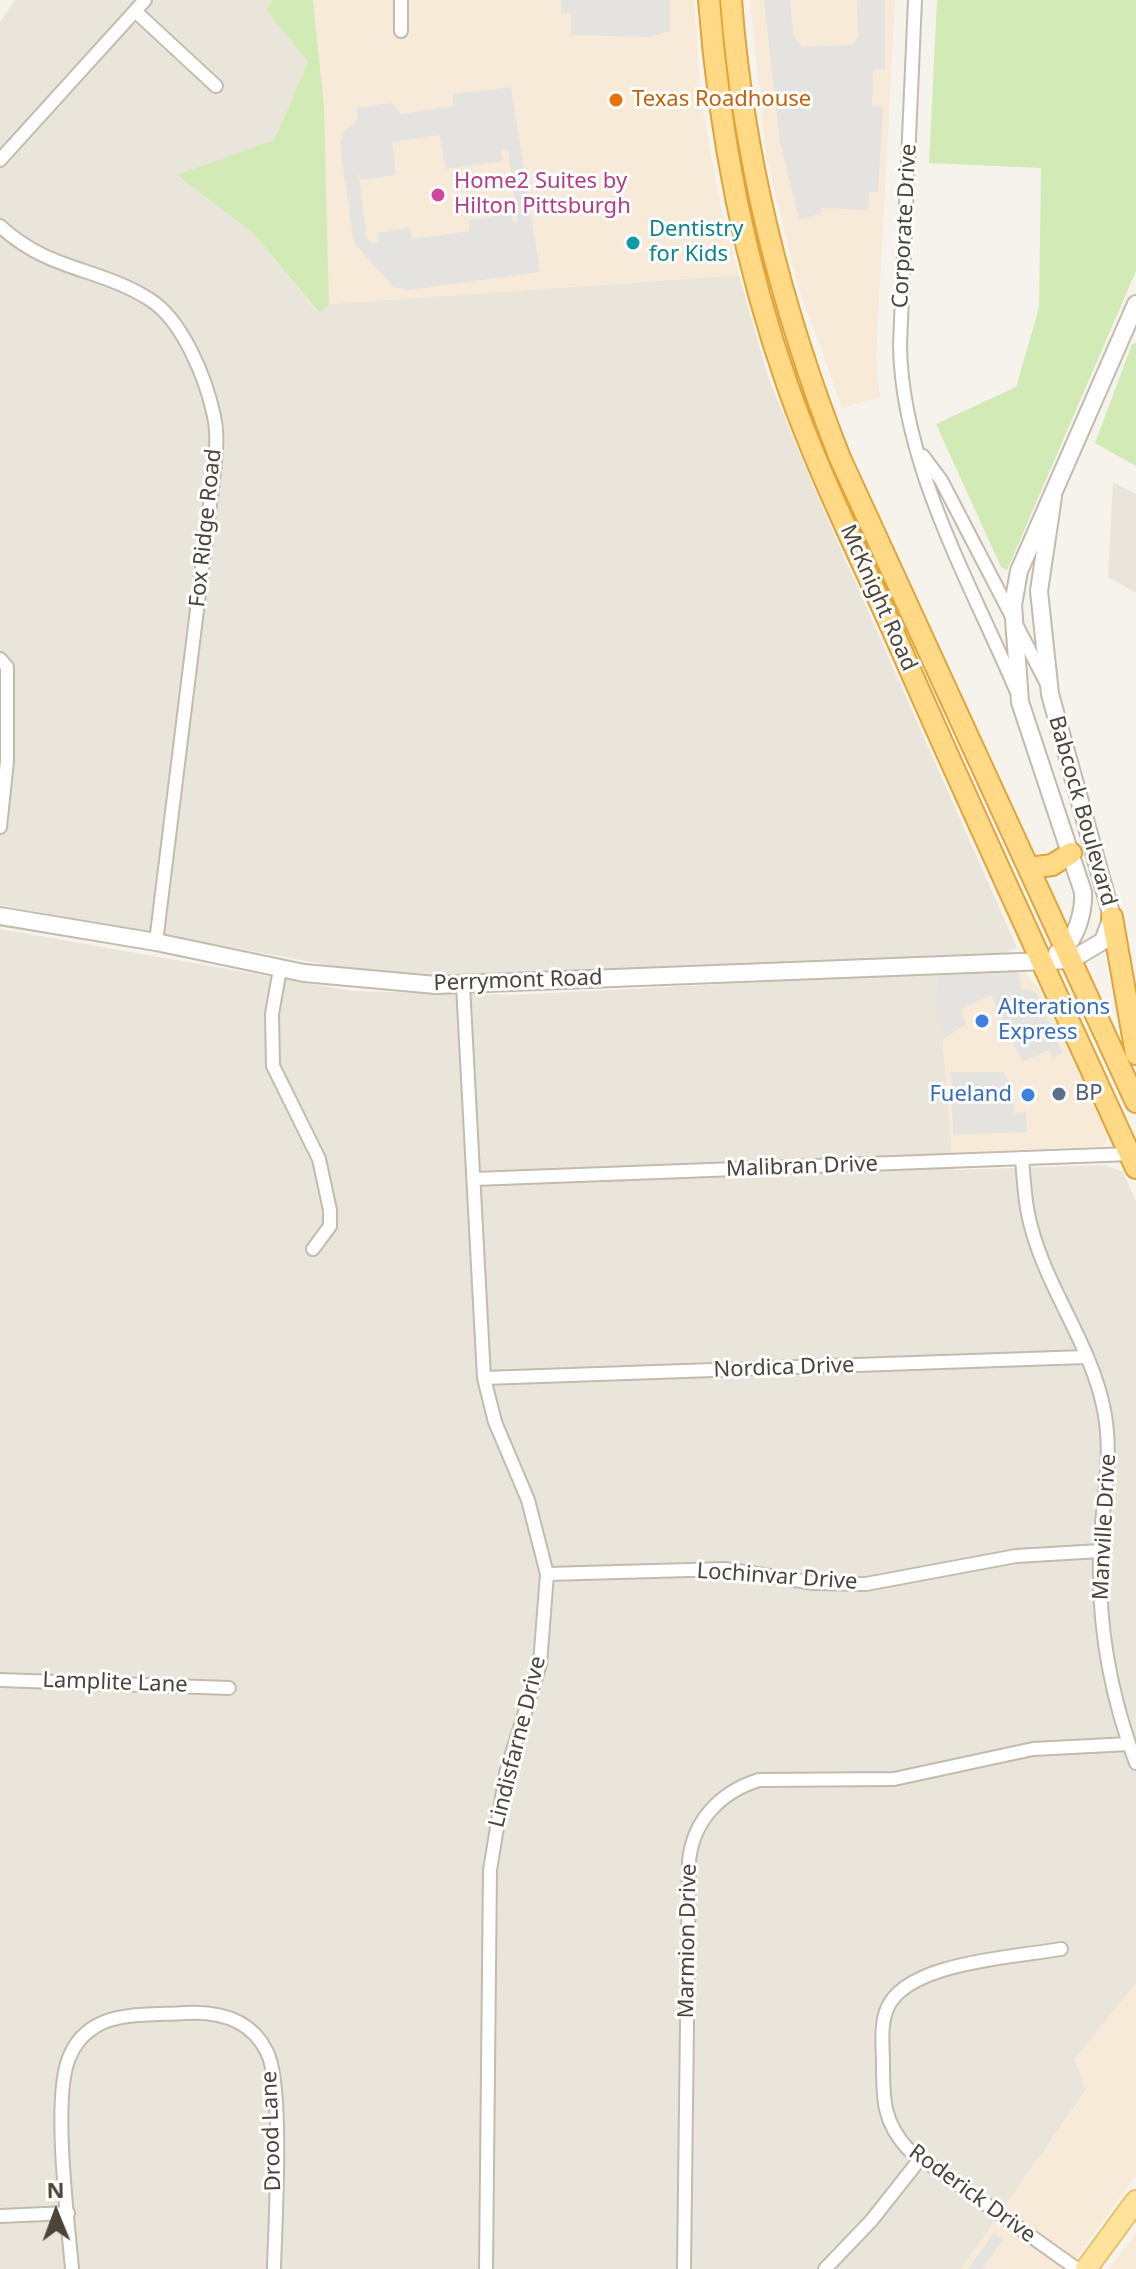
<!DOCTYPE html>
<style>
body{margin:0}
#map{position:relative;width:1136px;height:2269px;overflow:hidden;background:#f6f3ec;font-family:"Noto Sans",sans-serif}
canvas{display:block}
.north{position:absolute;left:16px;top:2173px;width:80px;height:80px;-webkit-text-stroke:6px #fff;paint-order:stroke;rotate:359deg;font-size:22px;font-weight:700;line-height:32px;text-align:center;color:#4b4439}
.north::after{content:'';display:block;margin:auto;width:28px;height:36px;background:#4b4439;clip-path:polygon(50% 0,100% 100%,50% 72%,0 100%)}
</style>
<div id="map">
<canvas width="1136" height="2269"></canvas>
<div class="north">N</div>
</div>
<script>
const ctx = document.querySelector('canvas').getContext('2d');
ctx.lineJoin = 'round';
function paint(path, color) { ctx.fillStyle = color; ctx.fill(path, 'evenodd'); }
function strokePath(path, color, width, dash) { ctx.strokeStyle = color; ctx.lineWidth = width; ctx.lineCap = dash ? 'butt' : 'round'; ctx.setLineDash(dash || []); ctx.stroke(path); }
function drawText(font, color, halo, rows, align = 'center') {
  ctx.font = font + ' "Noto Sans",sans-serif'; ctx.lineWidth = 6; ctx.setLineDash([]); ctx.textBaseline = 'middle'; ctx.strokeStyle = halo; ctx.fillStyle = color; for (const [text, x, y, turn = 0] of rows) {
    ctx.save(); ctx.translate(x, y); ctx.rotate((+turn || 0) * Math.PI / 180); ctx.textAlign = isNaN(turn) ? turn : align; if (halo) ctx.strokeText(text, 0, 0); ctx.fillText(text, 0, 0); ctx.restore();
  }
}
paint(new Path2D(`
 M 15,0 L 273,0 L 266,10 L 308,62 L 274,140 L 178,176 L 254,234 L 318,313 L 329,304 L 739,275 L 768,377 L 819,500 L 1017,948 L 1002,954 L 458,976 L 344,968 L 0,905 L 0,22 Z
 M 1113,482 L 1136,494 L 1136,593 L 1108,577 Z
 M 0,929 L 352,991 L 514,995 L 937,973 L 954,1170 L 1104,1165 L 1123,1172 L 1136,1202 L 1136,1983 L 1075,2059 L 1086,2090 L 961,2269 L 0,2269 Z`), '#eae5da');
paint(new Path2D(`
 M 313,0 L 694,0 L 701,101 L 721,208 L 739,275 L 329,304 L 324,106 Z
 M 750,0 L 895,0 L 876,359 L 880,397 L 842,408 L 798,286 L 766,155 Z
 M 1023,970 L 1039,989 L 1108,1136 L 1104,1146 L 952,1153 L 937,973 Z
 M 1136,1983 L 1136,2175 L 1069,2269 L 961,2269 L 1086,2091 L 1075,2059 Z
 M 1136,2233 L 1136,2269 L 1109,2269 Z`), '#f7ead8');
paint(new Path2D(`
 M 273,0 L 313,0 L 324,106 L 329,304 L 319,313 L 254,234 L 177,175 L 274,140 L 308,62 L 266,10 Z
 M 937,0 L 1136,0 L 1136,271 L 1007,570 L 1001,567 L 936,424 L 1016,387 L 1039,308 L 1041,168 L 929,163 Z
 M 1136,343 L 1136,466 L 1095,443 L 1132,344 Z`), '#d2eab5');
paint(new Path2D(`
 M 561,0 L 670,0 L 670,31 L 651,37 L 571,35 L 571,13 L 561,13 Z
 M 764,0 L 790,0 L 793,36 L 802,47 L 853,45 L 858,37 L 857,0 L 885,0 L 885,70 L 873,69 L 872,106 L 883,107 L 878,192 L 869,192 L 868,210 L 822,208 L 821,214 L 799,219 L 780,142 Z
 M 511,87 L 540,272 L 408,290 L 394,287 L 354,243 L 340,145 L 344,132 L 358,119 L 356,108 L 393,103 L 400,114 L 453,106 L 453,94 ZM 440,135 L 445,169 L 503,161 L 501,150 L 508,150 L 518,221 L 513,223 L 512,214 L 469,220 L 469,231 L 413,239 L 409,228 L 377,233 L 378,243 L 371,243 L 367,238 L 358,171 L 361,180 L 396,175 L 392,142 Z
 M 1018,971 L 1022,989 L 1035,991 L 1063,1053 L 1052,1058 L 1048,1050 L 1022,1062 L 991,995 L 960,1010 L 966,1024 L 942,1040 L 937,973 Z
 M 951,1072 L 1003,1072 L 1012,1088 L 1014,1113 L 1026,1112 L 1027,1132 L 953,1135 Z
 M 994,2233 L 1003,2239 L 982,2269 L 968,2269 Z`), '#e5e3e0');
const minor = new Path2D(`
 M 915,0 L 900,344 C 901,463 970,582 1016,690
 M 135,11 L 216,86
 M 401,31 L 401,0
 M 0,160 L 145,0
 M 0,226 C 48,271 98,267 149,299 C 183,320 206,379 214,416 C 218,434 216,454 214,472 L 156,942
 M 923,456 L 941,480 L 1046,682
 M 0,659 L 7,667 L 7,761 L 0,827
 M 280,969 L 272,1014 L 273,1066 L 319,1159 L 330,1210 L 330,1226 L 313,1249
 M 463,985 L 484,1378 L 495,1422 L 528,1500 L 547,1574 L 540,1664 L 506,1773 L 490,1870 L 486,2269
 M 1022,1158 C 1024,1182 1025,1207 1032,1230 C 1049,1292 1092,1347 1104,1410 C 1114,1460 1101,1506 1100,1555 C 1098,1626 1111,1697 1136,1763
 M 474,1179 L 1130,1154
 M 484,1378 L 1085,1357
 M 547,1574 L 725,1569 L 814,1583 L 866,1584 L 1016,1556 L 1100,1551
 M 0,1680 L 229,1688
 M 1061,1949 C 1017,1957 905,1962 887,2009 C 880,2025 883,2047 883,2064 C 883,2099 883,2122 908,2149 L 1077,2269
 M 0,2216 L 68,2213
 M 72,2269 C 68,2221 52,2099 69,2058 C 74,2045 84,2033 96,2026 C 119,2012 159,2015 185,2013 C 219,2011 251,2019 267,2052 C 284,2086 275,2224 274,2269
 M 684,2269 L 689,1861 C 693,1821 720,1792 759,1780 L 894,1779 L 1033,1749 L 1129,1744
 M 825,2269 L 871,2221 L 920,2159`);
const tertiary = new Path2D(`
 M 0,916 L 156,942 L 304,973 L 436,985 L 1071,960 L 1103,941 L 1112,917 L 1050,694 L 1039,591 L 1053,497
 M 1057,953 C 1076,943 1084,912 1083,892 L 1020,702 L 1013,605 L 1019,571 L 1136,304`);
const primary = new Path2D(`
 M 1086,2269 L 1136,2201`);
const trunk = new Path2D(`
 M 709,0 C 719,132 744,262 788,387 C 819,475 862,560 900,647 C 976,821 1057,994 1136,1168
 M 731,0 C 743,159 781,309 840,458 L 1136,1102
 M 1029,868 L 1052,865 L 1071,853
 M 1112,917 L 1136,1054`);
strokePath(minor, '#c2bbae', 16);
strokePath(tertiary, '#c2bbae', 20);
strokePath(primary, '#e6c16a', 24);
strokePath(trunk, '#e0a43c', 24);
strokePath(minor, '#fff', 12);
strokePath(tertiary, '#fff', 16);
strokePath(primary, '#ffe39c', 20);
strokePath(trunk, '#ffd985', 20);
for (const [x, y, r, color] of [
 [616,100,8,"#e8710a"],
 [438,195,8,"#d1479c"],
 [633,243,8,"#0f9aa8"],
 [982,1021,8,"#3f7fe0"],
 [1059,1094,8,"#5c6f8a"],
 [1028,1095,8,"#3f7fe0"]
]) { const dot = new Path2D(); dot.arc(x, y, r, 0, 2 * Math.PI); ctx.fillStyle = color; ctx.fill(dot); strokePath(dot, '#fff', 3); }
drawText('22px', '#c56008', '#fff', [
 ["Texas Roadhouse",632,100]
], 'left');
drawText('22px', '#b23c85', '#fff', [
 ["Home2 Suites by",454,182],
 ["Hilton Pittsburgh",454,207]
], 'left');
drawText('22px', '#4b4439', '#fff', [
 ["Corporate Drive",905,226,-87],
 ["Fox Ridge Road",206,528,-84],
 ["McKnight Road",878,598,66],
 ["Babcock Boulevard",1082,811,74],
 ["Perrymont Road",518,981,-2],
 ["Malibran Drive",802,1167,-2],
 ["Nordica Drive",784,1368,-2],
 ["Manville Drive",1105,1527,-87],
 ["Lochinvar Drive",777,1577,4],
 ["Lamplite Lane",115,1683,2],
 ["Lindisfarne Drive",518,1742,-76],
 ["Marmion Drive",688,1941,-89],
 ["Drood Lane",272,2131,-92],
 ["Roderick Drive",972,2194,36]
]);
drawText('22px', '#0d838f', '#fff', [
 ["Dentistry",649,230],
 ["for Kids",649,255]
], 'left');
drawText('22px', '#366cbe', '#fff', [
 ["Alterations",998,1008],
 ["Express",998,1033],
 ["Fueland",1012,1095,"right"]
], 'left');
drawText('22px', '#4e5e75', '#fff', [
 ["BP",1075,1094]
], 'left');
</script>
